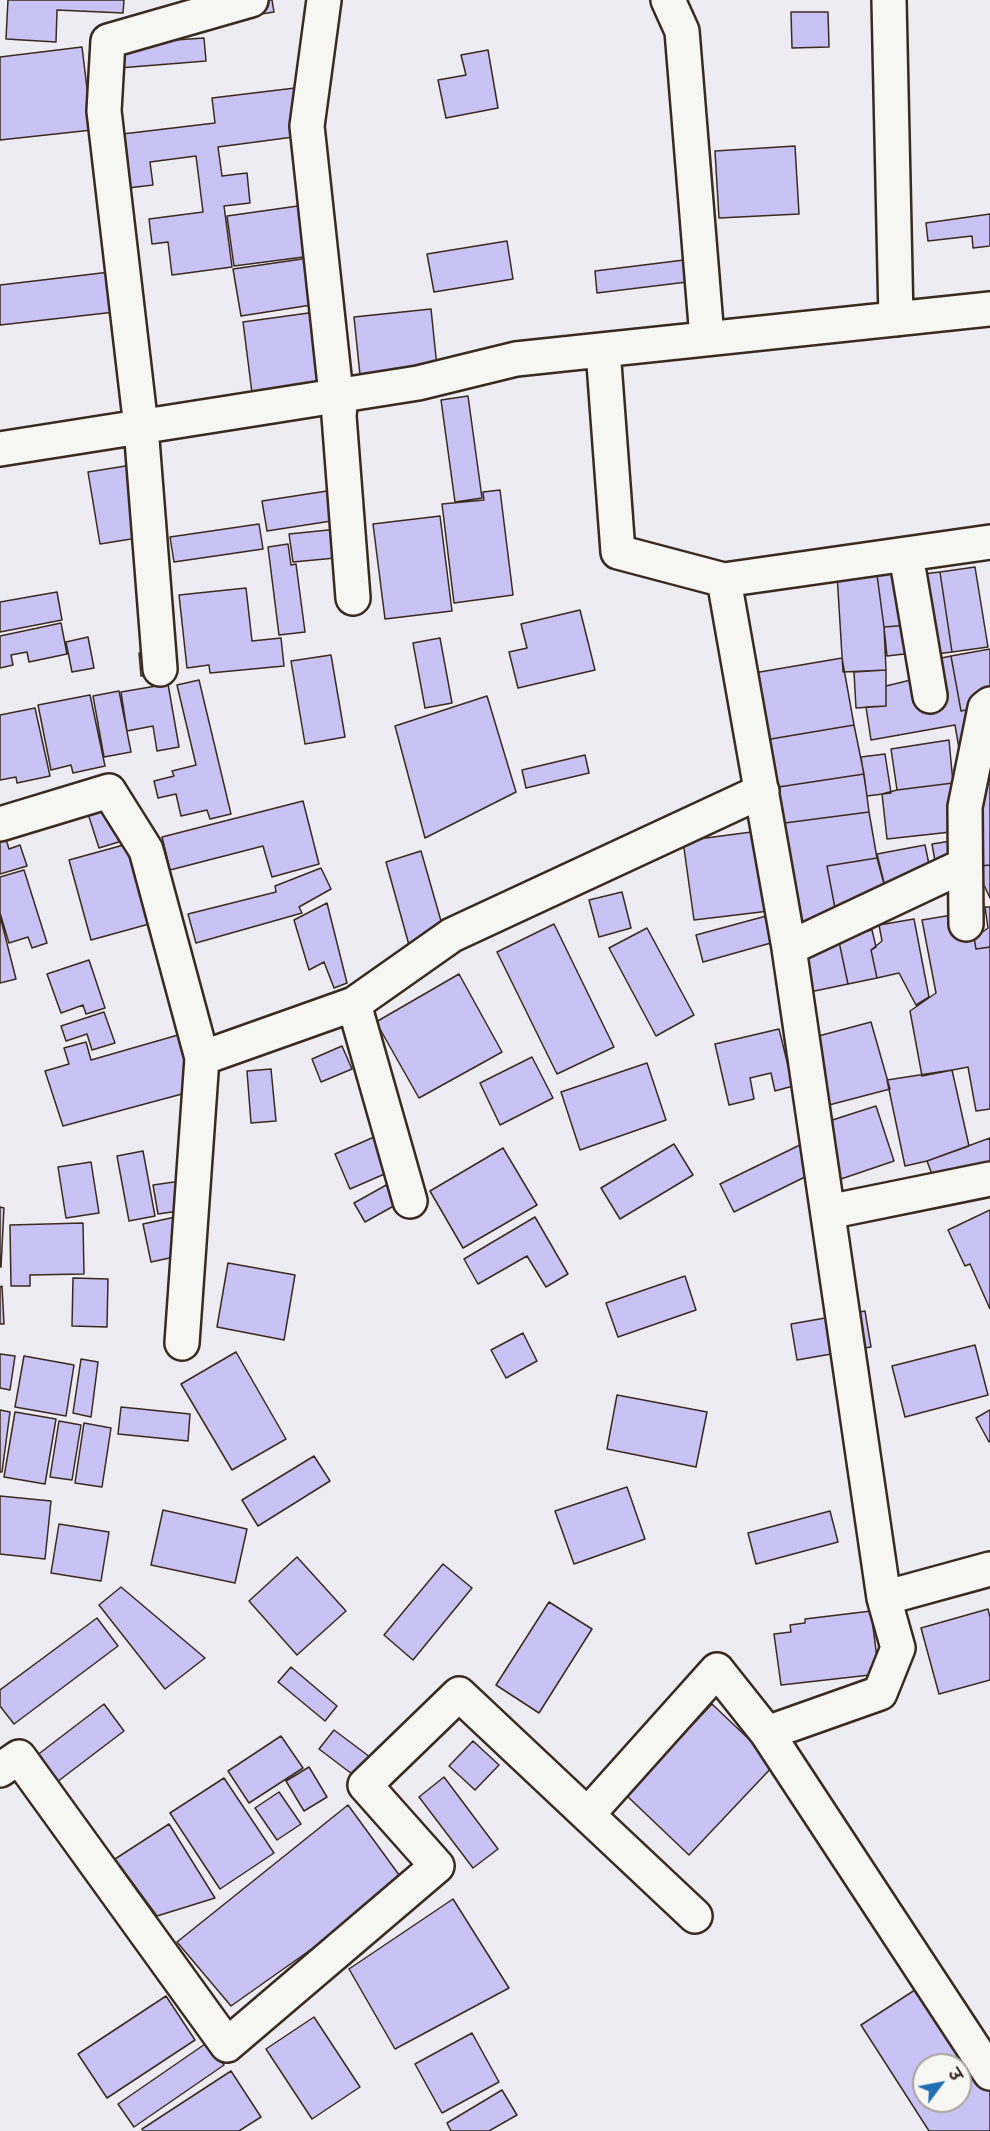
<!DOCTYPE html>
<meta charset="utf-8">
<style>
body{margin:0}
#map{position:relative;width:990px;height:2131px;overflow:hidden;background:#edecf2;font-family:Mali,"Playpen Sans Deva",sans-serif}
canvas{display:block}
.north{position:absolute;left:912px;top:2053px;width:60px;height:60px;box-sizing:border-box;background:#f6f6f2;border:2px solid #aba49d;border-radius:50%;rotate:58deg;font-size:16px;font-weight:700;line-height:24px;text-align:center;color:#3b2a1e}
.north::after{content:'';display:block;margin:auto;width:21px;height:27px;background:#1f6fb2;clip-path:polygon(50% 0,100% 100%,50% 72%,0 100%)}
</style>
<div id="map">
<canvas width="990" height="2131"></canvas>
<div class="north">उ</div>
</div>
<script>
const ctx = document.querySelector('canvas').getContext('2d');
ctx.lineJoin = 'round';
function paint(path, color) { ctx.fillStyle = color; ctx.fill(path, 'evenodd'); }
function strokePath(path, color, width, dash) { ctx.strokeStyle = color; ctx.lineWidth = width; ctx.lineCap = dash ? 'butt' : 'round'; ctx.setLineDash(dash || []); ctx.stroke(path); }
const building = new Path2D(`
 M 8,0 L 124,0 L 123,13 L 57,10 L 56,42 L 6,39 Z
 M 201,0 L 272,0 L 274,12 L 242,17 Z
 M 791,12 L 828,12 L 829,47 L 792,48 Z
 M 204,38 L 206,61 L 119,68 L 117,44 Z
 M 82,47 L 92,130 L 0,140 L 0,57 Z
 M 488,50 L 498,108 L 446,118 L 438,80 L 466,75 L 461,55 Z
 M 295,88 L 301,136 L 218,147 L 222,176 L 247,173 L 250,203 L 224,206 L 232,267 L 172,275 L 168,242 L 152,244 L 149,219 L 203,212 L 196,156 L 150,162 L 153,185 L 120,189 L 114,135 L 215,123 L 212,98 Z
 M 795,146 L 799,214 L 719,218 L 715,151 Z
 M 312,204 L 319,255 L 234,266 L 227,216 Z
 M 990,214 L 990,246 L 973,248 L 972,236 L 928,241 L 926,223 Z
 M 507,241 L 513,279 L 434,292 L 427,254 Z
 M 316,257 L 324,303 L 241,316 L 233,269 Z
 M 684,260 L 687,282 L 597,293 L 595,271 Z
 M 110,272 L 115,312 L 0,325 L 0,285 Z
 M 431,309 L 437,367 L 360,375 L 354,317 Z
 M 323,311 L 332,382 L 252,393 L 243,322 Z
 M 468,396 L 482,498 L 455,502 L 441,400 Z
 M 138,464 L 150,536 L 100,544 L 88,472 Z
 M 340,489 L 344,519 L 267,531 L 262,501 Z
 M 500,490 L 513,595 L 454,603 L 442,504 L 484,500 L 483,492 Z
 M 440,516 L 452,611 L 385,619 L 373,524 Z
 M 259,524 L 263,549 L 174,562 L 170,537 Z
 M 348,528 L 346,557 L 293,562 L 289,534 Z
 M 288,544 L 291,565 L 296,564 L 305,632 L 279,635 L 268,547 Z
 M 975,567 L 988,647 L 952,652 L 940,572 Z
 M 903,571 L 910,625 L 884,627 L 877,575 Z
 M 940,572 L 952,652 L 936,654 L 923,574 Z
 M 837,574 L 877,575 L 884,627 L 886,670 L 843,672 Z
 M 246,588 L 252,641 L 281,638 L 284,666 L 210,673 L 209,665 L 187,668 L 179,595 Z
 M 57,592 L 62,620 L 0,632 L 0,602 Z
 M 580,610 L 595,670 L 518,688 L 509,652 L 527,648 L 521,624 Z
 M 61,623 L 67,654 L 29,662 L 27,652 L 11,655 L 13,665 L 0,668 L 0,636 Z
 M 910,625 L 913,653 L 887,656 L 884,627 Z
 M 88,637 L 94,668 L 72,672 L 66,642 Z
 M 440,638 L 452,703 L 425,708 L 413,643 Z
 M 990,649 L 990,697 L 976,708 L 961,711 L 951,656 Z
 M 160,652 L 163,674 L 141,676 L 139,653 Z
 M 331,655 L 345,737 L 305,744 L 291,661 Z
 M 951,656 L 961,711 L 976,708 L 963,772 L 955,725 L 871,740 L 866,707 L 886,706 L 886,686 L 923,677 L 932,660 Z
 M 842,658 L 854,725 L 765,740 L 754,673 Z
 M 886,670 L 886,706 L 856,708 L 854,672 Z
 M 199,680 L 231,814 L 210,819 L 207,810 L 181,816 L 176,794 L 158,798 L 154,781 L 174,776 L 172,771 L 196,765 L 177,685 Z
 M 168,684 L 179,747 L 157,751 L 153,726 L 127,731 L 121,692 Z
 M 119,691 L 131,752 L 104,757 L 93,696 Z
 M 90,695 L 105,766 L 73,773 L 71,765 L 51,770 L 38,705 Z
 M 487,696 L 516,792 L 425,838 L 395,726 Z
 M 35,708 L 50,776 L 17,783 L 16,777 L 0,780 L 0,715 Z
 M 854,725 L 864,774 L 772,788 L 765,740 Z
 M 990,727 L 990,865 L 980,866 L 970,806 Z
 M 949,740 L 953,783 L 897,790 L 891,749 Z
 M 885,754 L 891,793 L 867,796 L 861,757 Z
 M 585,755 L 589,773 L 526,788 L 522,770 Z
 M 864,774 L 869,812 L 777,824 L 772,788 Z
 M 953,783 L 960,831 L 887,839 L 882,794 L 897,790 Z
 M 81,792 L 135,837 L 99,848 Z
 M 303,801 L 319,864 L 272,877 L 263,846 L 170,870 L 162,837 Z
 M 869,812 L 877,858 L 827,866 L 837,919 L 794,938 L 777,824 Z
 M 3,829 L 9,849 L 20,845 L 27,866 L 0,874 L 0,830 Z
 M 759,831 L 769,911 L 694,920 L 683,841 Z
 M 957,840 L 960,863 L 936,867 L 932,844 Z
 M 138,841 L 160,921 L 91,940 L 69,860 Z
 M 925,845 L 931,874 L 887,895 L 877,854 Z
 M 421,851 L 445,935 L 409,945 L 386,862 Z
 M 877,858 L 887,895 L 837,919 L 827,866 Z
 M 990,865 L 990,898 L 983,883 L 980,866 Z
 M 321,868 L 331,889 L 299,907 L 302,913 L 196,943 L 188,914 L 276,892 L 275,886 Z
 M 24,870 L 47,943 L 32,948 L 28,937 L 9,943 L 0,913 L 0,877 Z
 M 622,892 L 631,928 L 599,937 L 589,900 Z
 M 327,903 L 347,983 L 334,988 L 324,962 L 309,970 L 294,920 Z
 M 985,907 L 990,907 L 990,947 L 976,949 L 974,938 L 988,928 Z
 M 958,914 L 972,925 L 976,949 L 990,947 L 990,1109 L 976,1111 L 968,1067 L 922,1076 L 910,1011 L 936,993 L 922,920 Z
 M 770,915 L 778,941 L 703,962 L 696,935 Z
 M 0,916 L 16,979 L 0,983 Z
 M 914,919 L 929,997 L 916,1005 L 899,973 L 877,978 L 871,950 L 882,941 L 879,925 Z
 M 554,924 L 614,1047 L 557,1074 L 497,952 Z
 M 647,928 L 694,1015 L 656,1036 L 609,948 Z
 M 872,930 L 876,947 L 871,950 L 877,978 L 848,984 L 838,937 Z
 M 838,937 L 848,984 L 805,993 L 796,951 Z
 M 89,960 L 105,1008 L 86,1014 L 83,1005 L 61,1013 L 47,974 Z
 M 459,974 L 502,1052 L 419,1098 L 376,1022 Z
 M 104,1012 L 115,1043 L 92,1050 L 87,1034 L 66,1041 L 61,1026 Z
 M 871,1022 L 890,1089 L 829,1105 L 811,1038 Z
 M 779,1029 L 793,1086 L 775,1091 L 771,1073 L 750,1078 L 754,1099 L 729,1105 L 715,1044 Z
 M 192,1031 L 208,1087 L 63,1126 L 45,1071 L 69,1064 L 64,1048 L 86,1042 L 91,1060 Z
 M 342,1046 L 352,1069 L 321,1082 L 312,1059 Z
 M 532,1057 L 553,1098 L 500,1125 L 480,1083 Z
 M 647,1063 L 666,1120 L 580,1150 L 561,1092 Z
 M 271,1069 L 276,1121 L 251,1123 L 247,1071 Z
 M 952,1070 L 969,1146 L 927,1161 L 905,1166 L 887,1080 Z
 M 876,1106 L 894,1161 L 841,1179 L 823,1123 Z
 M 388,1131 L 403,1166 L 350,1189 L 335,1154 Z
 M 990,1138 L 990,1168 L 937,1188 L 927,1161 Z
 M 806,1142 L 819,1170 L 734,1212 L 720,1184 Z
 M 674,1144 L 693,1175 L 620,1219 L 601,1188 Z
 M 503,1148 L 537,1205 L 463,1248 L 430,1191 Z
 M 143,1151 L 155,1216 L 129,1221 L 117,1156 Z
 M 91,1162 L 99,1213 L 66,1218 L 58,1167 Z
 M 406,1174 L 417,1193 L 365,1222 L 354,1203 Z
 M 195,1179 L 200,1208 L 158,1214 L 153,1185 Z
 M 0,1207 L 4,1208 L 1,1267 L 0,1267 Z
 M 990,1210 L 990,1309 L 970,1264 L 965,1266 L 948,1230 Z
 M 180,1216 L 188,1254 L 151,1262 L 143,1224 Z
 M 535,1217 L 568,1274 L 546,1287 L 527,1256 L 478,1284 L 464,1259 Z
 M 83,1223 L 84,1274 L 30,1275 L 30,1286 L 11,1286 L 10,1225 Z
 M 228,1263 L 295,1275 L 284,1340 L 217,1327 Z
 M 685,1276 L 696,1310 L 618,1337 L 606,1303 Z
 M 73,1278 L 108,1279 L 107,1327 L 72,1326 Z
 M 2,1286 L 4,1324 L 0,1324 L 0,1287 Z
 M 865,1311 L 871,1347 L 797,1360 L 791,1324 Z
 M 523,1333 L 537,1361 L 506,1378 L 491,1350 Z
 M 975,1345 L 988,1395 L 905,1417 L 892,1366 Z
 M 236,1352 L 286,1439 L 232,1470 L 181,1384 Z
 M 0,1354 L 15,1356 L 10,1390 L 0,1388 Z
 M 24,1356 L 74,1365 L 66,1416 L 15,1407 Z
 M 81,1359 L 98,1362 L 91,1417 L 73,1413 Z
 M 617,1395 L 707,1412 L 696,1467 L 607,1449 Z
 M 121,1407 L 190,1414 L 188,1441 L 118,1434 Z
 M 0,1410 L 10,1412 L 2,1472 L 0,1472 Z
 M 990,1410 L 990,1441 L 989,1442 L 976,1418 Z
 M 15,1412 L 56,1419 L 45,1484 L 4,1477 Z
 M 59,1421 L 81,1425 L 72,1480 L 50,1477 Z
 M 84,1423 L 111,1428 L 102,1487 L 75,1483 Z
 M 314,1456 L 330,1481 L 258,1526 L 242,1500 Z
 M 627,1487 L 645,1539 L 574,1564 L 555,1511 Z
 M 0,1496 L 51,1501 L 45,1559 L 0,1554 Z
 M 163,1510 L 247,1529 L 235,1583 L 151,1565 Z
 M 830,1511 L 838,1542 L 756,1564 L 748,1533 Z
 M 59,1524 L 109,1532 L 101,1581 L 51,1573 Z
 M 297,1557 L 346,1611 L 297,1655 L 249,1601 Z
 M 443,1564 L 472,1588 L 413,1660 L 384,1635 Z
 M 121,1587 L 205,1658 L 165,1689 L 99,1605 Z
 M 549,1602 L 592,1629 L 539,1713 L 496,1685 Z
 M 988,1609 L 990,1617 L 990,1680 L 939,1694 L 921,1628 Z
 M 871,1611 L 879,1674 L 781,1685 L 774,1634 L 791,1632 L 790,1625 L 805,1623 L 805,1619 Z
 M 97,1618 L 118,1646 L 14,1724 L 0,1706 L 0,1690 Z
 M 291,1667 L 337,1706 L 325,1721 L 278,1682 Z
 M 104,1704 L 124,1731 L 57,1782 L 36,1756 Z
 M 712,1704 L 775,1764 L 689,1855 L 626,1795 Z
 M 334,1730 L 370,1757 L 356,1777 L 319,1749 Z
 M 281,1736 L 303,1768 L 249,1803 L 228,1771 Z
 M 473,1741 L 499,1765 L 475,1790 L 449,1766 Z
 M 309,1767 L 327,1797 L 304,1811 L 286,1781 Z
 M 444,1777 L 498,1849 L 473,1868 L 419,1797 Z
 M 224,1778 L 274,1853 L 220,1889 L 170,1813 Z
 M 279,1792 L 301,1824 L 277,1840 L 255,1808 Z
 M 348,1805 L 405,1883 L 231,2006 L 177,1942 Z
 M 169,1824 L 215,1898 L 157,1916 L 115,1859 Z
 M 453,1899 L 509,1988 L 395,2049 L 349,1969 Z
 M 921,1986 L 990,2092 L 990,2131 L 929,2131 L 861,2025 ZM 924,2065 L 960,2065 L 960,2101 L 924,2101 Z
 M 166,1996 L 195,2040 L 107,2098 L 78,2054 Z
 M 314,2017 L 360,2087 L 312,2119 L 266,2049 Z
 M 472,2033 L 499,2082 L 442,2113 L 415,2064 Z
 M 208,2042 L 224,2065 L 134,2127 L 118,2104 Z
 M 231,2071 L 261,2117 L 239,2131 L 143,2131 L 142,2129 Z
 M 502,2090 L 517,2115 L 489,2131 L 451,2131 L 447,2123 Z`);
paint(building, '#c9c2f4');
strokePath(building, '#3b2a1e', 1.5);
const minor = new Path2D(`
 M 324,0 L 307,126 L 335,385 L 341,395 L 339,416 L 353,598
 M 668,0 L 682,31 L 707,338
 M 889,0 L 896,319
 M 603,350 L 618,552 L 724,580 L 789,948 L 884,1598
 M 0,449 L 418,383 L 516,359 L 990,309
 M 906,555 L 930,696
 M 724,580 L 990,542
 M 160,669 L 141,427 L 104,111 L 108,41 L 251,0
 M 0,824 L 109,791 L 146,850 L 202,1058 L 182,1343
 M 966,924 L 965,807 L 985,708 L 990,704
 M 789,948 L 965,865
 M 354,1004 L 410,1201
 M 202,1058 L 354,1004 L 452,935 L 762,791
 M 828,1212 L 990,1179
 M 990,1569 L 884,1598 L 898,1648 L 880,1693 L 767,1733 L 990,2073
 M 0,1770 L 19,1757 L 227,2045 L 437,1866 L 365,1785 L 459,1694 L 695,1916
 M 588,1814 L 717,1670 L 767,1733`);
strokePath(minor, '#3b2a1e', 38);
strokePath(minor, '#f6f6f2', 33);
</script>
